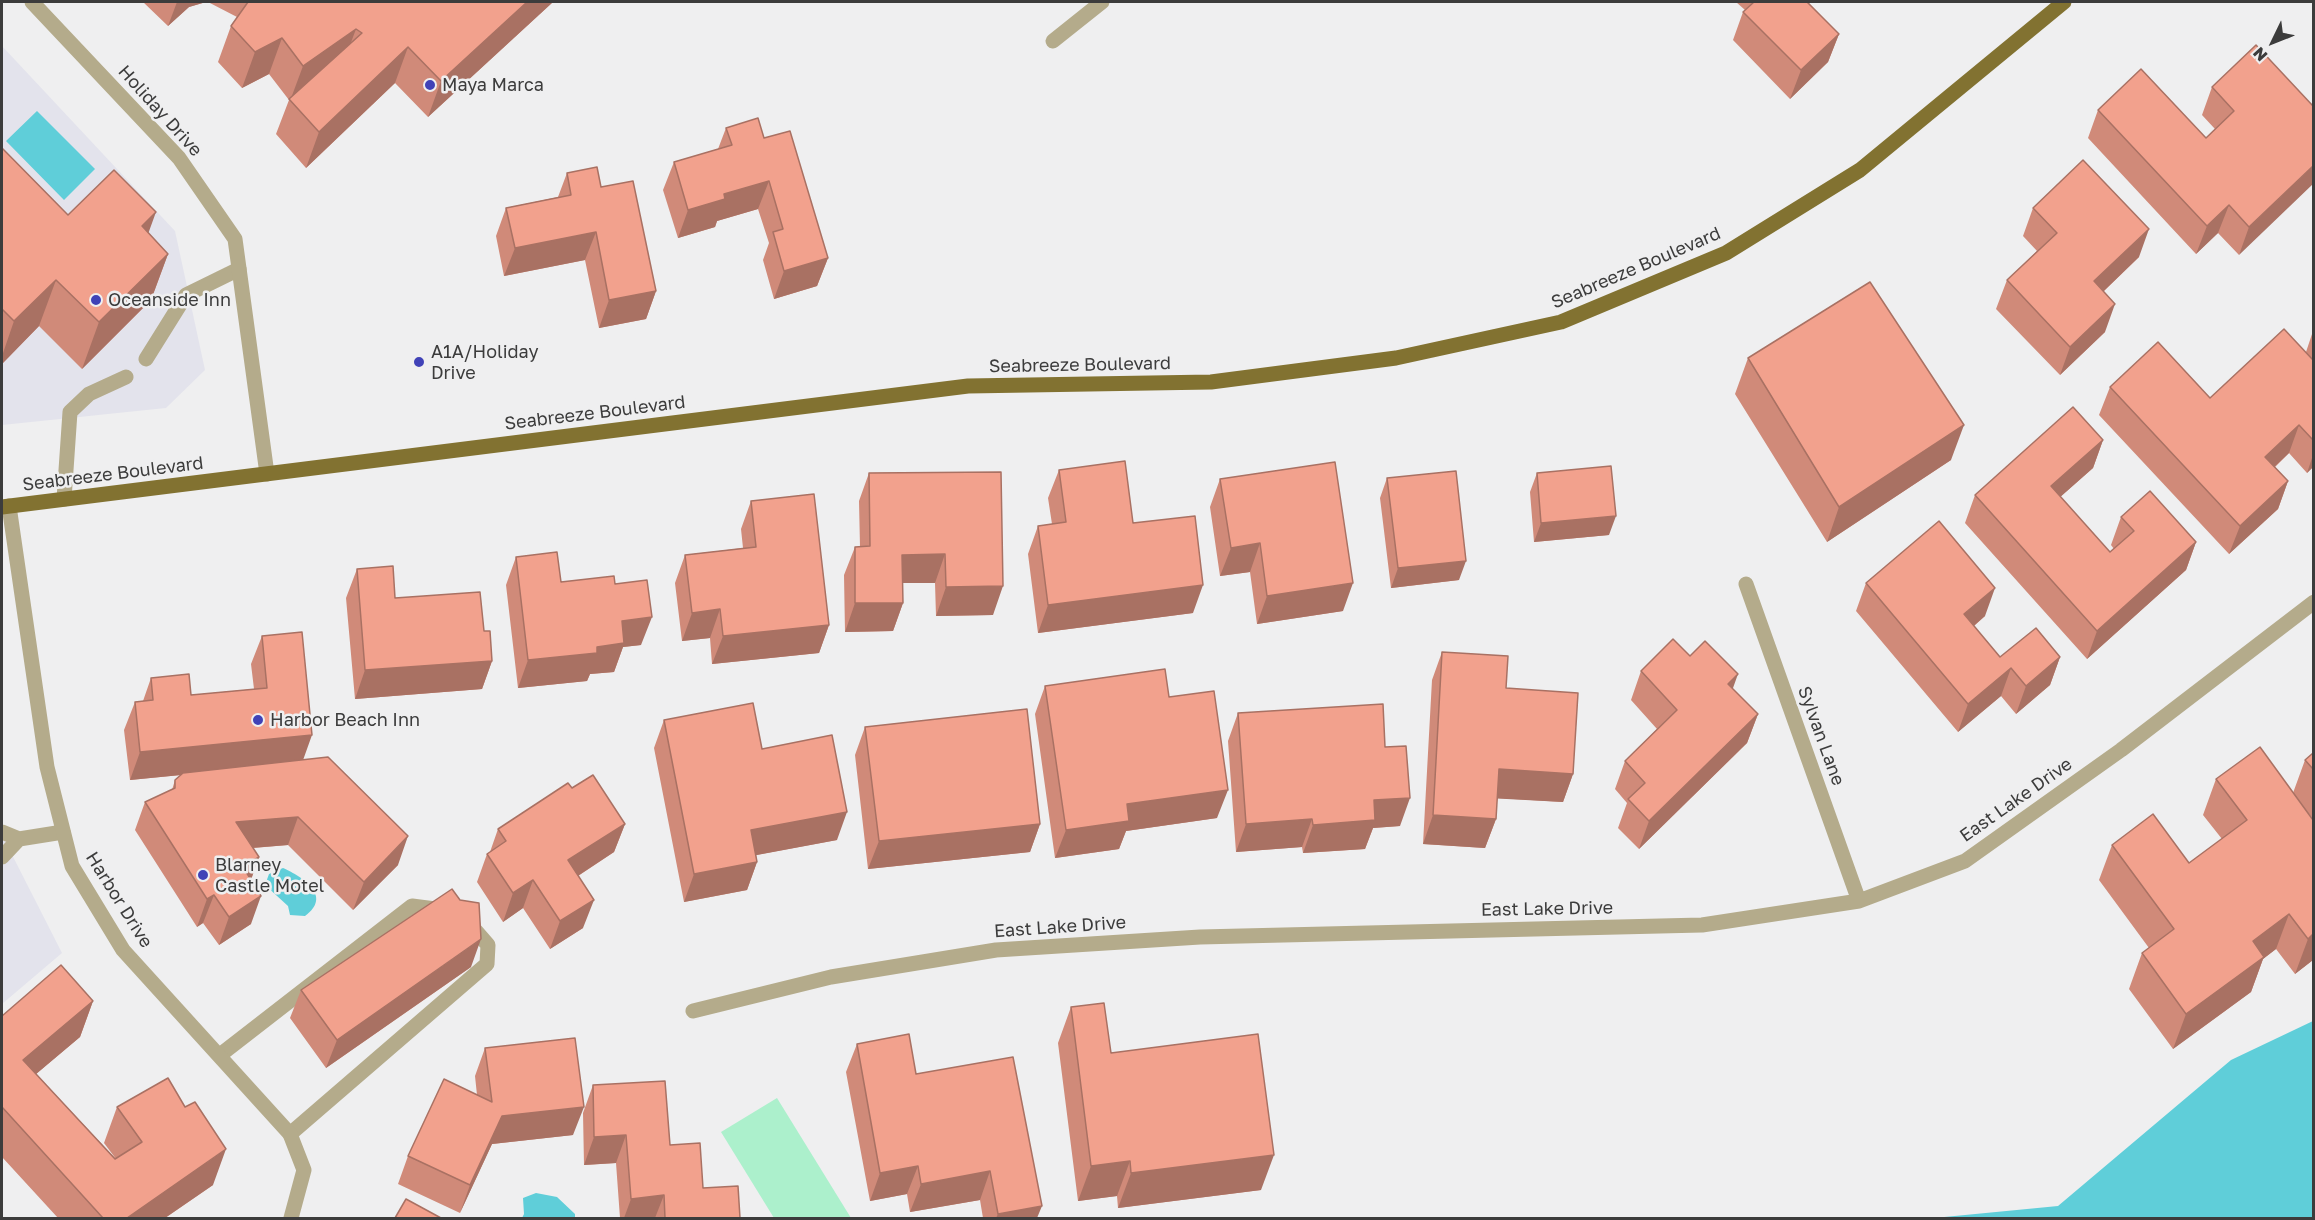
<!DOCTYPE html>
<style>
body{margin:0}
#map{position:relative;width:2315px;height:1220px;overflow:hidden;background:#efeff0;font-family:"Golos Text",sans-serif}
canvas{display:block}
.frame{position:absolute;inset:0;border:3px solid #3c3c3c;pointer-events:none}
.north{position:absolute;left:2243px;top:12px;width:60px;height:60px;-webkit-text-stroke:4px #efeff0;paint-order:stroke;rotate:227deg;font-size:16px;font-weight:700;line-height:24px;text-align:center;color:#3c3c3c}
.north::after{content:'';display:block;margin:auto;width:21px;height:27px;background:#3c3c3c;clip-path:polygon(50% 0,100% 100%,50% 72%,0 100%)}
</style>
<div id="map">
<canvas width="2315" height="1220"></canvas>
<div class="frame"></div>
<div class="north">N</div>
</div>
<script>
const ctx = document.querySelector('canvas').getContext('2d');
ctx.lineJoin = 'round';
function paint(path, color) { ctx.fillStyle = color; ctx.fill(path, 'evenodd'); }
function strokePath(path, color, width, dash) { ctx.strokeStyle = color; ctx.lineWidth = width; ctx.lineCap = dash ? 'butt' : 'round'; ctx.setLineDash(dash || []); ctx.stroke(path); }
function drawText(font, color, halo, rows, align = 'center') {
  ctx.font = font + ' "Golos Text",sans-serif'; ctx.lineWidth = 5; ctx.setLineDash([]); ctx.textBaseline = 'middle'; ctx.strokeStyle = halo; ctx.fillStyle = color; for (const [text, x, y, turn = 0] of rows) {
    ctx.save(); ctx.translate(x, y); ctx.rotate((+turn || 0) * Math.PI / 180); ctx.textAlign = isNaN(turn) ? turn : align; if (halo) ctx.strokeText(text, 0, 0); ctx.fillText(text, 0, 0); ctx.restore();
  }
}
paint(new Path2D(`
 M 2,46 L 175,231 L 205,370 L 166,408 L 2,425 Z
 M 2,829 L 3,837 L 62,953 L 2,1004 Z`), '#e3e3ec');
paint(new Path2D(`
 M 777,1098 L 851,1218 L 774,1218 L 721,1132 Z`), '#acf0cc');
paint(new Path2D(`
 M 37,111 L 95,169 L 64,200 L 6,141 Z
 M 283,868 C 303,877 333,896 305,916 L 290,915 L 288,906 L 265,885 L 269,874 Z
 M 2313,1021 L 2313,1218 L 1934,1218 L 2058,1206 L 2231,1060 Z
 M 536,1193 L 557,1197 L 575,1214 L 575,1218 L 522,1218 L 524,1214 L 523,1198 Z`), '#5fced9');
strokePath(new Path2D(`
 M 146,359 L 186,295 L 239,269
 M 64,499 L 70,412 L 89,394 L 126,377
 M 2,832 L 19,839 L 63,832
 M 2,857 L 19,839
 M 220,1055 L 412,906 L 443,910
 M 290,1134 L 487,964 L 488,945 L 468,922`), '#b4ab8b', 15);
strokePath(new Path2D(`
 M 32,2 L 179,158 L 235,239 L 267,474
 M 1053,41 L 1102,2
 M 9,506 L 47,767 L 72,866 L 123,950 L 290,1134 L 304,1170 L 291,1218
 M 1746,584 L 1859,901
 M 693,1011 L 831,977 L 996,950 L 1200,937 L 1702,925 L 1859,901 L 1965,861 L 2121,750 L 2314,602`), '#b4ab8b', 15);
strokePath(new Path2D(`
 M 2,507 L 968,386 L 1211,382 L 1396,358 L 1561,322 L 1726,253 L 1860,170 L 2064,2`), '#827231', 15);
paint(new Path2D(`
 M 143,2 L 206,2 L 189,7 L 168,26 Z
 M 208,2 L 553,2 L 428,117 L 395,83 L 306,168 L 276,134 L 289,100 L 269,74 L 242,88 L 218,62 L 231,26 L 237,17 Z
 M 1736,2 L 1808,2 L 1839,34 L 1828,62 L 1790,99 L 1733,40 L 1743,12 L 1745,10 Z
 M 2212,87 L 2313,106 L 2239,255 L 2218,233 L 2196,254 L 2088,138 L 2098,110 L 2206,138 L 2215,129 L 2202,115 Z
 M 726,128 L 764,138 L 828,258 L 817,286 L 774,299 L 763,260 L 769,243 L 758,209 L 717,221 L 715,227 L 678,238 L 663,190 L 674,162 L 718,149 Z
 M 2,148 L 68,215 L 149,233 L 168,254 L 151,300 L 82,369 L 39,326 L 2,364 Z
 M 567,173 L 601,187 L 656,291 L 646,319 L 599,328 L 585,260 L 504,276 L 496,236 L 506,208 L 558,197 Z
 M 2033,208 L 2139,257 L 2104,291 L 2105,332 L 2060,375 L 1996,309 L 2007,280 L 2037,251 L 2023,236 Z
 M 2313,331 L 2313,467 L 2307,473 L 2289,453 L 2275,467 L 2288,481 L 2278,509 L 2229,554 L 2099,415 L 2110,387 L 2210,398 L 2306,352 Z
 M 1748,358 L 1951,460 L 1827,542 L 1735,394 Z
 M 2103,440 L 2093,468 L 2060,497 L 2110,552 L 2114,549 L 2111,545 L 2121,517 L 2196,542 L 2186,570 L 2087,659 L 1965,523 L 1975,495 Z
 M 1059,470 L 1133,523 L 1193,613 L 1038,633 L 1028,554 L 1038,526 L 1052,524 L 1048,498 Z
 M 1001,472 L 993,615 L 936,616 L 935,583 L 903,583 L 903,603 L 893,631 L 845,632 L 844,575 L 855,547 L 860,547 L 859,501 L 869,473 Z
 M 1537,473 L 1609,535 L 1534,542 L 1530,492 Z
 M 1387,478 L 1459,580 L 1391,588 L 1380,498 Z
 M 1220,479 L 1343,611 L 1257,624 L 1250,572 L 1220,576 L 1210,507 Z
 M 751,501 L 829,625 L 819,653 L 712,664 L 710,638 L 682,641 L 675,583 L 685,555 L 743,548 L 741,529 Z
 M 516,557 L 561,582 L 615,584 L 641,645 L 623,647 L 614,672 L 590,674 L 587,681 L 518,688 L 506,585 Z
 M 357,569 L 395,598 L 484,631 L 492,661 L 482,689 L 355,699 L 346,598 Z
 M 1866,583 L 1985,616 L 1974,626 L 2000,657 L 2060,657 L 2050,685 L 2016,714 L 2001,696 L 1958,732 L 1856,611 Z
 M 262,636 L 303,760 L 398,865 L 353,910 L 288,845 L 253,848 L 259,857 L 251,880 L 251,924 L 219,945 L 203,923 L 197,927 L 135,830 L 145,802 L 172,790 L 175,780 L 181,775 L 130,780 L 124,730 L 135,702 L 143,701 L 151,678 L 191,695 L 254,689 L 251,664 Z
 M 1442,652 L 1506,688 L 1573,774 L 1563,802 L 1497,798 L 1496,819 L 1485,848 L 1423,844 L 1432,680 Z
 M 1690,656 L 1733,689 L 1758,714 L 1747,743 L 1639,849 L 1618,828 L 1627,803 L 1615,789 L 1625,761 L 1657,729 L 1631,700 L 1641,671 Z
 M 1045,686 L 1169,697 L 1217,818 L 1126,831 L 1119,849 L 1055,858 L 1035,714 Z
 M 1238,713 L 1385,747 L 1400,826 L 1373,828 L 1365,849 L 1303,853 L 1302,847 L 1236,852 L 1228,741 Z
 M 664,720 L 762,749 L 837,840 L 756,855 L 757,862 L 747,890 L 684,902 L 654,748 Z
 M 865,727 L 1040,824 L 1030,852 L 868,869 L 855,755 Z
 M 2313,753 L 2313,819 L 2309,814 L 2313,960 L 2295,974 L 2276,949 L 2263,959 L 2251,992 L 2173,1049 L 2129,989 L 2142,953 L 2149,948 L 2099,880 L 2112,845 L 2189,863 L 2222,839 L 2203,815 L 2216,779 L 2293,793 L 2305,760 Z
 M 625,824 L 614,852 L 578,876 L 583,928 L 550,949 L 523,908 L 503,922 L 477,882 L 487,854 L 490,852 L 498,829 Z
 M 471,967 L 326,1068 L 290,1018 L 301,990 Z
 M 93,1001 L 80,1037 L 36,1074 L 116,1159 L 104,1143 L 117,1107 L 185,1107 L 213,1185 L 165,1218 L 58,1218 L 2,1157 L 2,1016 Z
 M 1071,1007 L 1111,1053 L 1261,1190 L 1118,1208 L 1117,1196 L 1078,1201 L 1058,1043 Z
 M 857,1044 L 916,1074 L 1037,1218 L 983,1218 L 980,1200 L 910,1212 L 907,1194 L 870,1201 L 846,1072 Z
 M 485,1048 L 573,1135 L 492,1144 L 460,1213 L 398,1184 L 408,1156 L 477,1095 L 475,1076 Z
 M 593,1085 L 670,1145 L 703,1188 L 740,1218 L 620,1218 L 616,1163 L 584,1165 L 583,1113 Z`), '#d08a79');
paint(new Path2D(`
 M 177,2 L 206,2 L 189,7 L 168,26 Z
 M 527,2 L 553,2 L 428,117 L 441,81 Z
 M 356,29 L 343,64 L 290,101 L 303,66 Z
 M 1839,34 L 1828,62 L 1790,99 L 1801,70 Z
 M 282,38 L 269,74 L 242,88 L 255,52 Z
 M 408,47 L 395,83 L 306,168 L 319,132 Z
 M 2313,166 L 2313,184 L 2239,255 L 2249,227 Z
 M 769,181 L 758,209 L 717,221 L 715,227 L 678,238 L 688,210 L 724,194 Z
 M 2229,205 L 2218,233 L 2196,254 L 2207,226 Z
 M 156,212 L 139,259 L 142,226 Z
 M 2149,229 L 2139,257 L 2084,310 L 2094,281 Z
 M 596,232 L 585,260 L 504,276 L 515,248 Z
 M 168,254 L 151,300 L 82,369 L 99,322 Z
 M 828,258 L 817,286 L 774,299 L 784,271 Z
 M 56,280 L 39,326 L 2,364 L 2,356 L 14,321 Z
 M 656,291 L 646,319 L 599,328 L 609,300 Z
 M 2115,304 L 2105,332 L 2060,375 L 2070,347 Z
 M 1964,425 L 1951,460 L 1827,542 L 1839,507 Z
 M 2299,425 L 2289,453 L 2255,485 L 2265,457 Z
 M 2103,440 L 2093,468 L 2041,514 L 2051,486 Z
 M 2313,455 L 2313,467 L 2307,473 Z
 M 2288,481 L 2278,509 L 2229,554 L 2240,526 Z
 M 1616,516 L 1609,535 L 1534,542 L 1541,523 Z
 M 2196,542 L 2186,570 L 2087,659 L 2097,631 Z
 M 1260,543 L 1250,572 L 1220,576 L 1231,548 Z
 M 945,554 L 935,583 L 892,583 L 902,555 Z
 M 1466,561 L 1459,580 L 1391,588 L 1398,568 Z
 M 1353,583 L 1343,611 L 1257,624 L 1267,596 Z
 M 1203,585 L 1193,613 L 1038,633 L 1048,605 Z
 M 1003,586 L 993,615 L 936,616 L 946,587 Z
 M 1995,588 L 1985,616 L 1954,643 L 1964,614 Z
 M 855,603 L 903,603 L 893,631 L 845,632 Z
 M 720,609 L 710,638 L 682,641 L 692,613 Z
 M 652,617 L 641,645 L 623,647 L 614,672 L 590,674 L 587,681 L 518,688 L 528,660 L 622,621 Z
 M 829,625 L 819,653 L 712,664 L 723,636 Z
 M 2060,657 L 2050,685 L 2016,714 L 2026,686 Z
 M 492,661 L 482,689 L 355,699 L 365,670 Z
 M 2011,668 L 2001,696 L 1958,732 L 1968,704 Z
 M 1738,674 L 1728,702 L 1728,684 Z
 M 1758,714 L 1747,743 L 1639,849 L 1649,821 Z
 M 312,735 L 302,763 L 130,780 L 140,752 Z
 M 1499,769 L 1573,774 L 1563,802 L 1488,798 Z
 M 1228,790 L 1217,818 L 1126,831 L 1119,849 L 1055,858 L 1066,830 L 1127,804 Z
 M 1410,798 L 1400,826 L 1373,828 L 1365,849 L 1303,853 L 1313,825 L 1374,800 Z
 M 847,812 L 837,840 L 741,858 L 751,830 Z
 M 1433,815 L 1496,819 L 1485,848 L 1423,844 Z
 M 298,817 L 288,845 L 226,850 L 236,822 Z
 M 1312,819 L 1302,847 L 1236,852 L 1246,824 Z
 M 625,824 L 614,852 L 558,889 L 568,860 Z
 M 1040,824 L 1030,852 L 868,869 L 879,841 Z
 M 408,836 L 398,865 L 353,910 L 364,882 Z
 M 259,857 L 249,885 L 243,867 Z
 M 757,862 L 747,890 L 684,902 L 694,874 Z
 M 533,880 L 523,908 L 503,922 L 513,893 Z
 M 214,895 L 203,923 L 197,927 L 207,899 Z
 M 261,896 L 251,924 L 219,945 L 229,917 Z
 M 594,900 L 583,928 L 550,949 L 560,921 Z
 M 2289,914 L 2276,949 L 2263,959 L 2251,992 L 2173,1049 L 2186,1014 L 2253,941 Z
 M 2313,934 L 2313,960 L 2295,974 L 2308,939 Z
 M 481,939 L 471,967 L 326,1068 L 337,1040 Z
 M 93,1001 L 80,1037 L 10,1096 L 23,1060 Z
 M 584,1107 L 573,1135 L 492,1144 L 460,1213 L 470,1185 L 502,1116 Z
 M 626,1135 L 616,1163 L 584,1165 L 594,1137 Z
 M 226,1149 L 213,1185 L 165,1218 L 127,1218 Z
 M 1274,1155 L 1261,1190 L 1118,1208 L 1131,1173 Z
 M 1130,1161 L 1117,1196 L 1078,1201 L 1091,1166 Z
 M 918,1166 L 907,1194 L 870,1201 L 880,1173 Z
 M 990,1171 L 980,1200 L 910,1212 L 921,1184 Z
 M 664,1195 L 655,1218 L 624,1218 L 631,1199 Z
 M 1042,1206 L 1037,1218 L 996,1218 L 998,1214 Z`), '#a97163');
const building = new Path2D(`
 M 248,2 L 527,2 L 441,81 L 408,47 L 319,132 L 289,99 L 362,33 L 356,29 L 303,66 L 282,38 L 255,52 L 231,26 Z
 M 1754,2 L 1807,2 L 1839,34 L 1801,70 L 1743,12 Z
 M 2256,45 L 2313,106 L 2313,166 L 2249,227 L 2229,205 L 2207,226 L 2098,110 L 2141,69 L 2206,138 L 2234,111 L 2212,87 Z
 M 758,118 L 764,138 L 790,131 L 828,258 L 784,271 L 773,232 L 783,229 L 769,181 L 724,194 L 725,199 L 688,210 L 674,162 L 732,145 L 726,128 Z
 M 2,148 L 68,215 L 114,170 L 156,212 L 142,226 L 168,254 L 99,322 L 56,280 L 14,321 L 2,309 Z
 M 2083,160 L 2149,229 L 2094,281 L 2115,304 L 2070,347 L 2007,280 L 2057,233 L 2033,208 Z
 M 597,167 L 601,187 L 633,181 L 656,291 L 609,300 L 596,232 L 515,248 L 506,208 L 571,195 L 567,173 Z
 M 1870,282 L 1964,425 L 1839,507 L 1748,358 Z
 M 2284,329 L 2313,360 L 2313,440 L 2299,425 L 2265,457 L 2288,481 L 2240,526 L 2110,387 L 2158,342 L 2210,398 Z
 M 2073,407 L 2103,440 L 2051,486 L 2110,552 L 2134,531 L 2121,517 L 2150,491 L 2196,542 L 2097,631 L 1975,495 Z
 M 1125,461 L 1133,523 L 1195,516 L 1203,585 L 1048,605 L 1038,526 L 1066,522 L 1059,470 Z
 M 1335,462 L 1353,583 L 1267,596 L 1260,543 L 1231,548 L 1220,479 Z
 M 1611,466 L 1616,516 L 1541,523 L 1537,473 Z
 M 1456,471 L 1466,561 L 1398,568 L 1387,478 Z
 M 1001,472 L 1003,586 L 946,587 L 945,554 L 902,555 L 903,603 L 855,603 L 855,547 L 870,546 L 869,473 Z
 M 814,494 L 829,625 L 723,636 L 720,609 L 692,613 L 685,555 L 756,547 L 751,501 Z
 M 1939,521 L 1995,588 L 1964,614 L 2000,657 L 2036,628 L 2060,657 L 2026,686 L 2011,668 L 1968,704 L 1866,583 Z
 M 557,552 L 561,582 L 614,576 L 615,584 L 647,580 L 652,617 L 622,621 L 624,643 L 597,647 L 597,653 L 528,660 L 516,557 Z
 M 393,566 L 395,598 L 480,592 L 484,631 L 490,631 L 492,661 L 365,670 L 357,569 Z
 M 302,632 L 312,735 L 140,752 L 135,702 L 153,700 L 151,678 L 189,674 L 191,695 L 267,688 L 262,636 Z
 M 1673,639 L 1690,656 L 1705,641 L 1738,674 L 1728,684 L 1758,714 L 1649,821 L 1628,799 L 1645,783 L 1625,761 L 1677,710 L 1641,671 Z
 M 1442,652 L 1508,656 L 1506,688 L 1578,693 L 1573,774 L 1499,769 L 1496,819 L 1433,815 Z
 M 1165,669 L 1169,697 L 1214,691 L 1228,790 L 1127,804 L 1129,821 L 1066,830 L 1045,686 Z
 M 753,703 L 762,749 L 832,735 L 847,812 L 751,830 L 757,862 L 694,874 L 664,720 Z
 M 1383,704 L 1385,747 L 1406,746 L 1410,798 L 1374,800 L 1375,820 L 1313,825 L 1312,819 L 1246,824 L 1238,713 Z
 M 1027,709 L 1040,824 L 879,841 L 865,727 Z
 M 2260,747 L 2313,820 L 2313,934 L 2308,939 L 2289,914 L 2253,941 L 2264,957 L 2186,1014 L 2142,953 L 2174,929 L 2112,845 L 2153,814 L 2189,863 L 2247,820 L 2216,779 Z
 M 2313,753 L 2313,769 L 2305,760 Z
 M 328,757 L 408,836 L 364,882 L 298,817 L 236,822 L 259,857 L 243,867 L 261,896 L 229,917 L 214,895 L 207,899 L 145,802 L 175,788 L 175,780 L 183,773 Z
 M 593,775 L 625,824 L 568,860 L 594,900 L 560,921 L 533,880 L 513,893 L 487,854 L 506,841 L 498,829 L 568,783 L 572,788 Z
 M 452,889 L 460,900 L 479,903 L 481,939 L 337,1040 L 301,990 Z
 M 61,965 L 93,1001 L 23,1060 L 115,1159 L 142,1142 L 117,1107 L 168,1078 L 185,1107 L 195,1102 L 226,1149 L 127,1218 L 103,1218 L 2,1107 L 2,1016 Z
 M 1104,1003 L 1111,1053 L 1258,1034 L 1274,1155 L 1131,1173 L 1130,1161 L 1091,1166 L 1071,1007 Z
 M 909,1034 L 916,1074 L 1013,1057 L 1042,1206 L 998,1214 L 990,1171 L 921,1184 L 918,1166 L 880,1173 L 857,1044 Z
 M 575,1038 L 584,1107 L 502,1116 L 470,1185 L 408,1156 L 444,1079 L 492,1102 L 485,1048 Z
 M 665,1081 L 670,1145 L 700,1143 L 703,1188 L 738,1186 L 740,1218 L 665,1218 L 664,1195 L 631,1199 L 626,1135 L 594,1137 L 593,1085 Z
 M 406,1199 L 441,1218 L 395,1218 Z`);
paint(building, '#f2a18d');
strokePath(building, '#a97163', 1.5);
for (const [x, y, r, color] of [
 [430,85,6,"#4042b7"],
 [96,300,6,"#4042b7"],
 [419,362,6,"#4042b7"],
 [258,720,6,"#4042b7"],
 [203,875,6,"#4042b7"]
]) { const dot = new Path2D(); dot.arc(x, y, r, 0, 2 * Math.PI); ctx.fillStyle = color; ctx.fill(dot); strokePath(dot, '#efeff0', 2); }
drawText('18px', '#3c3c3c', '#efeff0', [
 ["Maya Marca",442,85],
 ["Oceanside Inn",108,300],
 ["A1A/Holiday",431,352],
 ["Drive",431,373],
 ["Harbor Beach Inn",270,720],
 ["Blarney",215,865],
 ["Castle Motel",215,886]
], 'left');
drawText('18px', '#3c3c3c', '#efeff0', [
 ["Holiday Drive",160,111,48],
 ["Seabreeze Boulevard",1636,268,-23],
 ["Seabreeze Boulevard",1080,365,-1],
 ["Seabreeze Boulevard",595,413,-7],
 ["Seabreeze Boulevard",113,474,-7],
 ["Sylvan Lane",1821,736,70],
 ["East Lake Drive",2016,800,-35],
 ["Harbor Drive",119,900,58],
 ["East Lake Drive",1547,909,-1],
 ["East Lake Drive",1060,927,-4]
]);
</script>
